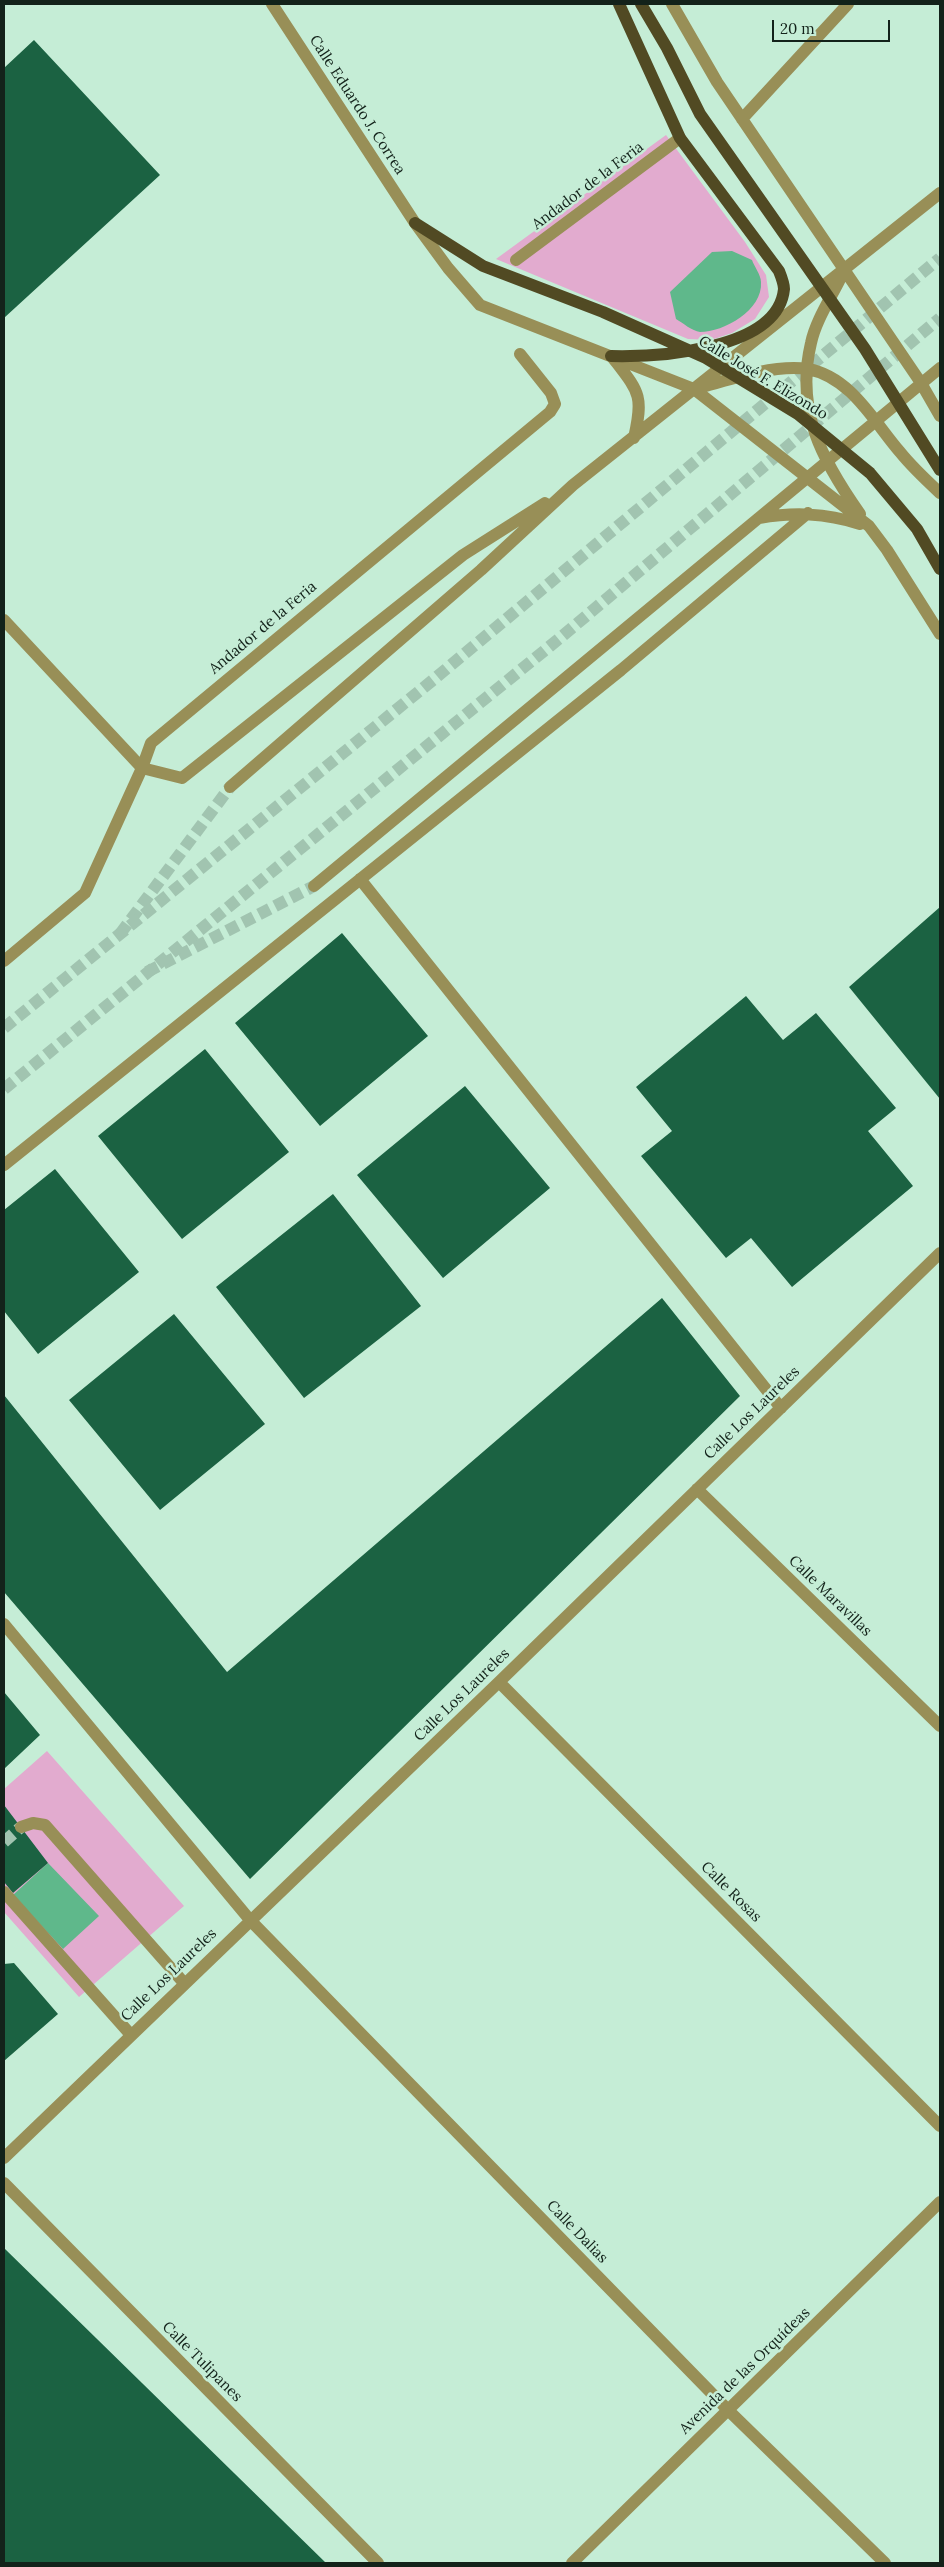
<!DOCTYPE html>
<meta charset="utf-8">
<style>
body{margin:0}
#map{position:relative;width:944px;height:2567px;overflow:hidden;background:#c5edd6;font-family:Lora,serif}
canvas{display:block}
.frame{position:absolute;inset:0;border:5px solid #13221a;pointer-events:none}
.scale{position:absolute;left:772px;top:20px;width:118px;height:22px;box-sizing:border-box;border:2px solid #13221a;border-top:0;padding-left:6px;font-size:15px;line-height:18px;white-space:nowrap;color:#13221a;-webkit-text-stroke:4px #c5edd6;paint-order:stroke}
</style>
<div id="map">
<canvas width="944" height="2567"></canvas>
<div class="frame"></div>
<div class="scale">20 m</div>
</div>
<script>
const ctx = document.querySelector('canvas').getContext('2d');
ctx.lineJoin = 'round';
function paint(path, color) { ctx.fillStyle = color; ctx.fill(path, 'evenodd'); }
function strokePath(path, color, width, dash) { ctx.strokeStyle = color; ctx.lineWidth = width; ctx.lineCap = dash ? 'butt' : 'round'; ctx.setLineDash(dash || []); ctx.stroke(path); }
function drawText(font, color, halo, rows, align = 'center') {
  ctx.font = font + ' Lora,serif'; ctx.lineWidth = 5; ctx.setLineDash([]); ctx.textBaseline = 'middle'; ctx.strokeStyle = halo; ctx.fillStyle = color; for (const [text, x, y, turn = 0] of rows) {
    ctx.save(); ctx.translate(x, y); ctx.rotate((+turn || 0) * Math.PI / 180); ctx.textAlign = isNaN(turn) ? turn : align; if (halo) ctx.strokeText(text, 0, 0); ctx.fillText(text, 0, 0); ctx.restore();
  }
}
paint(new Path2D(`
 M 666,135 L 745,242 L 766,275 L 769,297 L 755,319 L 732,333 L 711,340 L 688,339 L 496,259 Z
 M 47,1751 L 184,1906 L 79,1997 L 4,1912 L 4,1789 Z`), '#e2abcf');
paint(new Path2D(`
 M 732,251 L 752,260 C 754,266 761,275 761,282 C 763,310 724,332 700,332 C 692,331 683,323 676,319 L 670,292 L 712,252 Z
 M 48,1863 L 99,1916 L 63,1949 L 13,1895 Z`), '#5fb88b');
paint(new Path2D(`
 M 34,40 L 160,175 L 4,318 L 4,68 Z
 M 940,907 L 940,1099 L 849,987 Z
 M 342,933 L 428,1036 L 320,1126 L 235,1023 Z
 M 746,996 L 783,1040 L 816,1013 L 896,1108 L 868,1131 L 913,1186 L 792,1287 L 751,1238 L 726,1258 L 641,1156 L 672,1131 L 636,1087 Z
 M 205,1049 L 289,1152 L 182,1239 L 98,1136 Z
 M 465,1086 L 550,1188 L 443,1278 L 357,1175 Z
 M 55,1169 L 139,1272 L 38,1354 L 4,1311 L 4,1210 Z
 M 333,1194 L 421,1306 L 304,1398 L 216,1287 Z
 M 662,1298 L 740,1396 L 250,1879 L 4,1592 L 4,1395 L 227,1672 Z
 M 174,1314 L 265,1424 L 160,1510 L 69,1400 Z
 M 4,1692 L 40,1735 L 4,1769 Z
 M 4,1805 L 48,1863 L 13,1893 L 4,1882 Z
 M 14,1963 L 58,2014 L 4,2061 L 4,1964 Z
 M 4,2248 L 326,2563 L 4,2563 Z`), '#1b6242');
strokePath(new Path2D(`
 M 120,934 L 230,787
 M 147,972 L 314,886
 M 4,1842 L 21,1827`), '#a1c4b0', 12, [12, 6]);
strokePath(new Path2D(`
 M 4,1028 L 433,680 L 940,258
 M 4,1089 L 560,638 L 940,318`), '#a1c4b0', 12, [12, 6]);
strokePath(new Path2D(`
 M 272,4 L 415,223 L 448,268 L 480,305 L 694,389 L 869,526 L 887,550 L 940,634
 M 672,4 L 717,82 L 921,383 L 940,416
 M 742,119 L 848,4
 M 516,260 L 680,138
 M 843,273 C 833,295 816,319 811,343 C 795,411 822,460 860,514
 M 613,358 C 639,392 644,395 634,438
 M 699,388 C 730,379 775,364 808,369 C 851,377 874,422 900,452 C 912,467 926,480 940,493
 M 759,518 C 794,512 825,513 860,524
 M 4,620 L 142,768 L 182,778 L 463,555 L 545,503
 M 230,787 L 481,570 L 573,485 L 940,193
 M 360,879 L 781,1408
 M 314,886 L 940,368
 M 4,961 L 85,893 L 142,768 L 151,743 L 550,412 L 555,404 L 551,393 L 520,354
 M 4,1165 L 621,670 L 808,513
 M 697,1489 L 940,1726
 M 4,1624 L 250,1920 L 728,2410 L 885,2563
 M 499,1682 L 940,2126
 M 21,1827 L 33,1823 L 45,1825 L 184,1983
 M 4,1892 L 131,2035
 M 4,2158 L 499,1682 L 940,1253
 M 4,2183 L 378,2563
 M 572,2563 L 940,2202`), '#988f57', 12);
strokePath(new Path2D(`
 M 641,4 L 667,48 L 700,114 L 865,349 L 940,470
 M 415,223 L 483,266 L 603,312 L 706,358 L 798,414 L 870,473 L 917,529 L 940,569
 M 611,356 C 656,357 778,351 784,289 C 784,284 781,276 779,271 L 680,138 L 619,4`), '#514a23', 12);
drawText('15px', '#13221a', '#c5edd6', [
 ["Calle Eduardo J. Correa",357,105,57],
 ["Andador de la Feria",588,186,-37],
 ["Calle José F. Elizondo",763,378,31],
 ["Andador de la Feria",263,628,-40],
 ["Calle Los Laureles",752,1413,-44],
 ["Calle Maravillas",830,1596,44],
 ["Calle Los Laureles",462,1695,-44],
 ["Calle Rosas",731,1892,45],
 ["Calle Los Laureles",169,1975,-44],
 ["Calle Dalias",577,2232,46],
 ["Calle Tulipanes",202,2362,45],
 ["Avenida de las Orquídeas",745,2371,-44]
]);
</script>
